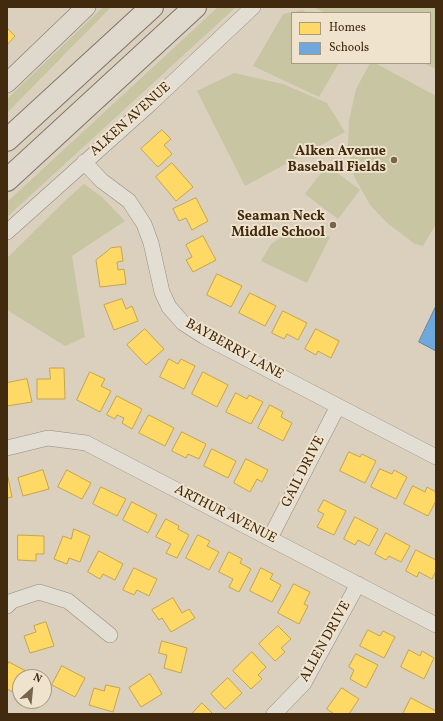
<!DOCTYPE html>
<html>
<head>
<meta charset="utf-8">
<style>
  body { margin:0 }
  #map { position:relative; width:443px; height:721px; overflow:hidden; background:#dbd0be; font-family:Vollkorn,serif }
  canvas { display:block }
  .frame { position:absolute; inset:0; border:8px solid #412a0e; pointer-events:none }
  .legend { position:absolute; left:291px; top:12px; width:140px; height:52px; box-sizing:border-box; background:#efe3cd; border:1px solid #a99981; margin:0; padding:5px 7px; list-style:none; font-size:12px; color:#412a0e }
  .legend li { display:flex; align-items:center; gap:8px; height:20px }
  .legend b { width:20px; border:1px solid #a99981 }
  .north { position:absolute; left:12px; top:669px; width:40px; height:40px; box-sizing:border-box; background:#efe3cd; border:1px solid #a99981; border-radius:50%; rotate:27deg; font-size:11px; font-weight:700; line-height:16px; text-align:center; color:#412a0e }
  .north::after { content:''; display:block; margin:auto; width:14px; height:18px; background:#77644c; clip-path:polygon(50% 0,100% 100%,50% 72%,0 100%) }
</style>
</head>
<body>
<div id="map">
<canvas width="443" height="721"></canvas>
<div class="frame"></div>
<ul class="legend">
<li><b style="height:11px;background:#ffd966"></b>Homes</li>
<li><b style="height:11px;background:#6fa8dc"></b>Schools</li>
</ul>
<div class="north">N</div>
</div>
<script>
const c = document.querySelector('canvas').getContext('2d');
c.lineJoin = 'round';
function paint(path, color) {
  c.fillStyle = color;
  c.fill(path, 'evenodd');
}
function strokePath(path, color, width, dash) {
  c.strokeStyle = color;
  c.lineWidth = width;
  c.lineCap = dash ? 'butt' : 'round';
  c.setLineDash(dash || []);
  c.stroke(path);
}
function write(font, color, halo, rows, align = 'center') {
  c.font = font + ' Vollkorn,serif';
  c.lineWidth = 4;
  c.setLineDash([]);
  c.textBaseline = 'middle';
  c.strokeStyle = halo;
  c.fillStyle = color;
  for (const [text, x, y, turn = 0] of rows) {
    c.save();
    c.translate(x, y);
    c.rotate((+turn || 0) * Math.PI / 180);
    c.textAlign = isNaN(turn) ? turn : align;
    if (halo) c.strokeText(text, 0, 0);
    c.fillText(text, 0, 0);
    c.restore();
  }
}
paint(new Path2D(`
  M103,7H111L7,113V99Z
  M218,7H236L7,217V202Z
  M313,7H436V69L423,63H430V13H325Z
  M302,10L308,13H292V63H339L319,97L253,66L283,14Z
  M370,63H375L436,96V224L423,246L415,244L387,223L370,205L354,176L348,145L349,121L356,89Z
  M234,73L283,84L327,103L345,132L245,186L197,91Z
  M327,165L360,190L338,219L305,194Z
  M84,184L102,197L125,221L72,256L85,337L65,346L7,310V258L66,200Z
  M309,230L330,237L307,283L261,261L271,244L288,233Z`), '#c7c5a2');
const homes = new Path2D(`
  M7,28L15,36L7,45Z
  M162,130L171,139L164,145L172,154L158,167L141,149Z
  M172,163L193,187L176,201L156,177Z
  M196,198L208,221L192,230L186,218L179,221L173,209Z
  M203,236L216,260L193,272L186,260L192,257L186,245Z
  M121,247L123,261L117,262L118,270L124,269L126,284L100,287L96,260L111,248Z
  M217,274L242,286L231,307L207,295Z
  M250,293L276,306L265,326L239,313Z
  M122,299L126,309L132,306L138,321L114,330L104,305Z
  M283,311L307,323L298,340L287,334L284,339L272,333Z
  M145,329L164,349L146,365L127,345Z
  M316,329L339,341L331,358L318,351L316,355L305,349Z
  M169,359L178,364L181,359L195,366L184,389L160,377Z
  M50,368H64L65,399H37V379H50Z
  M90,372L105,379L101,386L111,391L100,412L77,400Z
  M203,372L228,385L217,407L192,394Z
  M27,379L32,402L7,406V383Z
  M236,393L247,399L249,395L263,402L251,424L226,412Z
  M117,396L142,409L132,429L122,423L124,418L117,415L115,419L107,415Z
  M270,405L283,412L281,417L292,423L283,441L258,428Z
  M149,415L174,428L165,446L139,433Z
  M182,432L206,444L199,459L188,454L186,458L172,451Z
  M212,449L236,461L228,478L204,466Z
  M349,452L360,457L362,454L376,461L365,483L340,471Z
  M246,459L268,470L262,482L257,479L250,492L234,483Z
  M380,469L392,474L394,470L407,477L396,499L371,487Z
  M43,470L49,489L23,496L18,478Z
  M67,470L91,483L82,499L58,487Z
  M8,477L12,497L7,498V478Z
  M413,486L425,492L427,487L436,492V501L428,516L404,504Z
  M101,487L126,499L117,516L93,504Z
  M324,500L346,511L334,535L317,527L324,514L318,511Z
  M132,502L157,515L148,533L123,520Z
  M355,517L378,529L369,546L358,540L355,545L344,539Z
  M166,519L179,526L178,529L189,535L177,558L166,553L171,544L156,537Z
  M74,529L90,536L80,562L69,558L67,564L54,559L63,536L71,539Z
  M386,533L410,546L401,562L389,556L386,560L375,554Z
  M18,535L44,536V554H36V561L18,560Z
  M198,535L210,541L207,546L219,552L209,570L186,558Z
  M416,550L436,560V571L432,579L419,572L417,577L406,571Z
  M99,551L123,564L115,580L103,574L100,579L88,572Z
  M229,552L242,559L240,563L251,569L239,592L229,587L233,579L219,572Z
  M134,568L157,579L149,596L137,590L134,595L123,590Z
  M261,568L273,574L270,579L281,585L272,602L250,591Z
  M294,584L310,592L304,604L308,606L299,624L278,613Z
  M173,598L182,613L189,609L195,618L171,632L162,618L159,620L152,610Z
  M46,622L54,646L30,653L24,636L36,632L34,626Z
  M278,626L291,639L281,648L285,652L275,661L259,644Z
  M368,630L380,636L383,631L395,637L384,658L360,646Z
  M162,641L187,648L181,673L164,668L167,655L159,653Z
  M409,650L420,656L422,651L434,658L424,679L401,667Z
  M252,652L266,667L258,675L262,679L251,689L233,671Z
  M356,654L378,665L366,688L350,679L354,670L349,667Z
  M9,662L26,671L23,677H20V683L15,693L7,689V666Z
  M62,666L85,678L75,697L52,685Z
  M150,674L162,694L141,707L129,688Z
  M228,678L242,693L225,709L211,694Z
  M106,685L120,688L113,712L89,705L94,688L104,691Z
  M342,688L359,699L349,714H334L327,709Z
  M411,698L436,711V714H403Z
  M202,703L213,714H192Z`);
paint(homes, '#ffd966');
strokePath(homes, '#c6a44c', 1);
const schools = new Path2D(`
  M436,306V351L419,342Z`);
paint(schools, '#6fa8dc');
strokePath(schools, '#61829e', 1);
const minor = new Path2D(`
  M84,162L102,181L129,201L144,224L151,243L162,292L169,307L183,323L205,337L436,457
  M7,232L150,104L253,7
  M7,448L48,438L86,443L436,625
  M270,538L338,406
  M7,606L12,601L39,592L68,601L110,635
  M274,714L304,683L358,584`);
const major = new Path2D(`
  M7,83L86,7`);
const highway = new Path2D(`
  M7,140L152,7
  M7,180L195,7`);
strokePath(minor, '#948b7d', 16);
strokePath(major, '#7d7467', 20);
strokePath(highway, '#7d7467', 24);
strokePath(minor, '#e3ded4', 15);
strokePath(major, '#ded8cd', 19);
strokePath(highway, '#ded8cd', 22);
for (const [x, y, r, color] of [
  [394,160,4,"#77644c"],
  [333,225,4,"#77644c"]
]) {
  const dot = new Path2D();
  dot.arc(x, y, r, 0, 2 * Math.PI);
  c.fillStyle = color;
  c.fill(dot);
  strokePath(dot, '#efe3cd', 1.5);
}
write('14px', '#412a0e', '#efe3cd', [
  ["ALKEN AVENUE",131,120,-42],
  ["BAYBERRY LANE",234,350,29],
  ["GAIL DRIVE",304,472,-63],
  ["ARTHUR AVENUE",225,515,27],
  ["ALLEN DRIVE",326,642,-61]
]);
write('bold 14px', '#412a0e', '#efe3cd', [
  ["Alken Avenue",386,152],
  ["Baseball Fields",386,168],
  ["Seaman Neck",325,217],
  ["Middle School",325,233]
], 'right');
</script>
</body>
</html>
